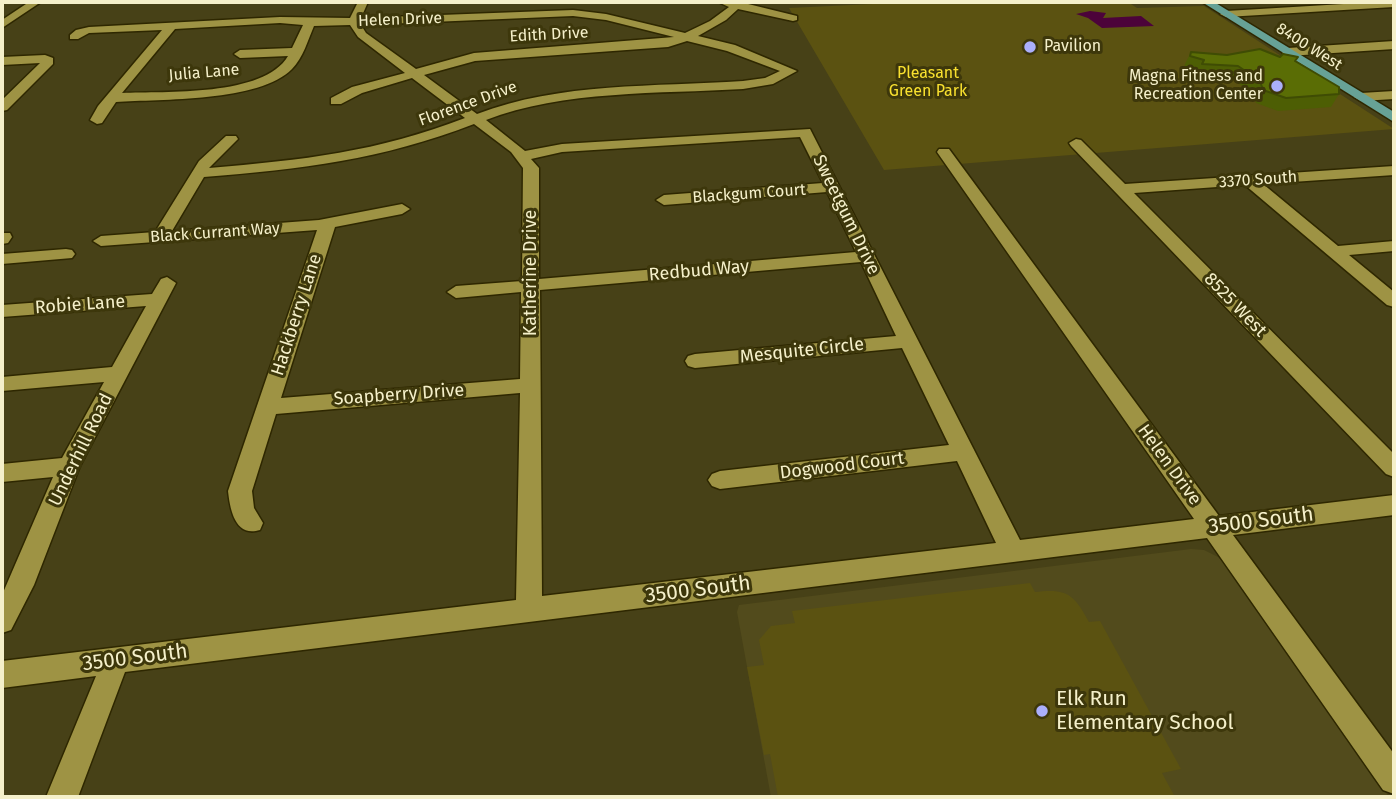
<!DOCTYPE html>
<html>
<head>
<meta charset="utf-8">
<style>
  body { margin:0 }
  #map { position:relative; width:1396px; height:799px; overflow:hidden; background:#474117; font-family:"Fira Sans",sans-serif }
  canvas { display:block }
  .frame { position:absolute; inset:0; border:4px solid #f5f0ca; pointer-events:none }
</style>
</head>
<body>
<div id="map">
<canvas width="1396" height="799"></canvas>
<div class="frame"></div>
</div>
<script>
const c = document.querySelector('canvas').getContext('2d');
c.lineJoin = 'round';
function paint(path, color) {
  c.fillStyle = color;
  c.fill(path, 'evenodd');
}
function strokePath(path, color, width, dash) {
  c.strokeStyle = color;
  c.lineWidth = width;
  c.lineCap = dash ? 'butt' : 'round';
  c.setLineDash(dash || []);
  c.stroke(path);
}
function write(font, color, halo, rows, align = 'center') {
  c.font = font + ' "Fira Sans",sans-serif';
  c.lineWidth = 6;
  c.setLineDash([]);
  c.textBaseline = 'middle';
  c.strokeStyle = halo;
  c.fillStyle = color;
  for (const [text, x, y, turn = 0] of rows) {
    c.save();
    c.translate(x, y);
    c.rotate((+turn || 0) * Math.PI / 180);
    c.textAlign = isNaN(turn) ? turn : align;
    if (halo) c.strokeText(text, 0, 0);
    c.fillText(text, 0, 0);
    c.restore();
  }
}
paint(new Path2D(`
  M1191,549L1204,550L1218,557L1229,568L1389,797H771L737,612L739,605Z`), '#524b1c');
paint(new Path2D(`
  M914,2H1128L1137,8L1204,6L1394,129L884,170L789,8Z
  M1030,583L1035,592C1067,588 1074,594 1089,622L1100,621L1181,769L1162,773L1175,797H778L770,754L764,755L747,667L764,665L759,640L771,626L795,623L792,611Z`), '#5b5211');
paint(new Path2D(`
  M1090,11L1106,13L1103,18L1141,16L1154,26L1102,28L1088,18L1076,14Z`), '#4c033a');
const minor = new Path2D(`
  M29,2H41L2,28V20Z
  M358,2H368L361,18L573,10L606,14L685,33L710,21L729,7L718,2H740L797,16V20L793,21L738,9L726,20L698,36L735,45L797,71L773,84L743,89C660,94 563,90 486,120L525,151L562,144L810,129L1020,540L1194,519L937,152L939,149H949L1219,516L1394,495V515L1233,535L1394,754V794L1383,790L1207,538L125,672L78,797H46L96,676L2,688V661L516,600L520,393L276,414L252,491L254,508L263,523L260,530C235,538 230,509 228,491L317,230L101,246L93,241L101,236L155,232L199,161L226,136H236L238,139L209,168C303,160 377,152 465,118L412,78L362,93L341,104H331V98L352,87L405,73L358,37L350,25L314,26C308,40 303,58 292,69C260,102 160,99 116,102L102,123L97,124L90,120L98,106L162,30L89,33L78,39H70V35L76,30L89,27L280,17L350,18ZM573,16L606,20L674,37L474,53L416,69L366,33L361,25ZM280,23L303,25L292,48L240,50L234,54L240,58L288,56C264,97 165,91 122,93L175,29ZM687,41L727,51L780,71L765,78L743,81C655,87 560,82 477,114L424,75L475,61L668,47ZM474,124L511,152L523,168L522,281L456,286L447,292L456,298L521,292L520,379L281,398L335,227L402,214L410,209L402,204L319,220L172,231L204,177C302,169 381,160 474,124ZM800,137L823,183L664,195L656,200L664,205L827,192L856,252L539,279V168L531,159L562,152ZM861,262L896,336L695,354L688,356L685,361L688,366L695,368L902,348L949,445L720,471L712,474L708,480L712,486L720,489L957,461L996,543L542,596L540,290Z
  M1377,2H1394V7L1226,17L1220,14L1226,11Z
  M1394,41V49L1288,56L1282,52L1288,48Z
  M45,55L53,58V64L7,110L2,111V100L40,63L2,65V57Z
  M1394,91V99L1361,101L1354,97L1361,93Z
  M1076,139L1081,140L1125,184L1394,166V175L1263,184L1338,246L1394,241V251L1349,255L1394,292V307L1387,305L1245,185L1134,193L1394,454V477L1386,474L1071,146L1069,143Z
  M2,233H10L12,237L8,243L2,244Z
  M66,249L72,250L75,254L72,258L2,264V254Z
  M167,277L176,283L80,466L34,585L11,630L2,633V595L53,477L2,482V464L62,458L104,382L2,391V377L112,367L146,306L2,317V305L152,294L161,279Z`);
const major = new Path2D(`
  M1202,2H1214L1394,112V122Z`);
strokePath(minor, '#2e2700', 3);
strokePath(major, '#2e2700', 3);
paint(minor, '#9e9344');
paint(major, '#67a296');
paint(new Path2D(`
  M1191,52L1227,55L1280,57L1296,61L1339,94L1331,107L1278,111L1256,103L1253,94L1231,78L1196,77L1198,73L1184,69L1185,64Z`), '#4d5e04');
const building = new Path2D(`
  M1260,49L1280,57L1283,54L1298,57L1295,61L1339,87V94L1286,98L1263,90L1260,81L1238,66L1202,64L1204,60L1190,56L1191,52L1227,55Z`);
paint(building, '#5a6d05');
strokePath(building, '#3f4c04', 2);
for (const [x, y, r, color] of [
  [1030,47,7,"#abaffb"],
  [1277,86,7,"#abaffb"],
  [1042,711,7,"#abaffb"]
]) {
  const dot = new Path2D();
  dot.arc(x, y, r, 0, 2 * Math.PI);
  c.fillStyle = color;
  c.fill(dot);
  strokePath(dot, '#3d370b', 2.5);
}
write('16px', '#f5f0ca', '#3d370b', [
  ["Helen Drive",400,20,-2],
  ["Edith Drive",549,35,-3],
  ["8400 West",1309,47,32],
  ["Julia Lane",204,73,-5],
  ["Florence Drive",468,104,-20],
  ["3370 South",1258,180,-4],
  ["Blackgum Court",749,194,-4],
  ["Black Currant Way",215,233,-4]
]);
write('16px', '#f5f0ca', '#3d370b', [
  ["Pavilion",1044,47],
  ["Magna Fitness and",1263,77,"right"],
  ["Recreation Center",1263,95,"right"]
], 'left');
write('16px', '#f8e02f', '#3d370b', [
  ["Pleasant",928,74],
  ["Green Park",928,92]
]);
write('18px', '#f5f0ca', '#3d370b', [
  ["Sweetgum Drive",846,215,64],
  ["Redbud Way",699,271,-5],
  ["Katherine Drive",531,273,-90],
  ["Robie Lane",80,305,-4],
  ["8525 West",1235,305,46],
  ["Hackberry Lane",297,315,-72],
  ["Mesquite Circle",802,351,-6],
  ["Soapberry Drive",399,395,-4],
  ["Underhill Road",81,450,-64],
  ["Helen Drive",1169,465,54],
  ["Dogwood Court",842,466,-7]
]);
write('21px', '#f5f0ca', '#3d370b', [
  ["3500 South",1261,521,-7],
  ["3500 South",698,590,-7],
  ["3500 South",135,658,-7]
]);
write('21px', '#f5f0ca', '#3d370b', [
  ["Elk Run",1056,699],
  ["Elementary School",1056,723]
], 'left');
</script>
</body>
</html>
